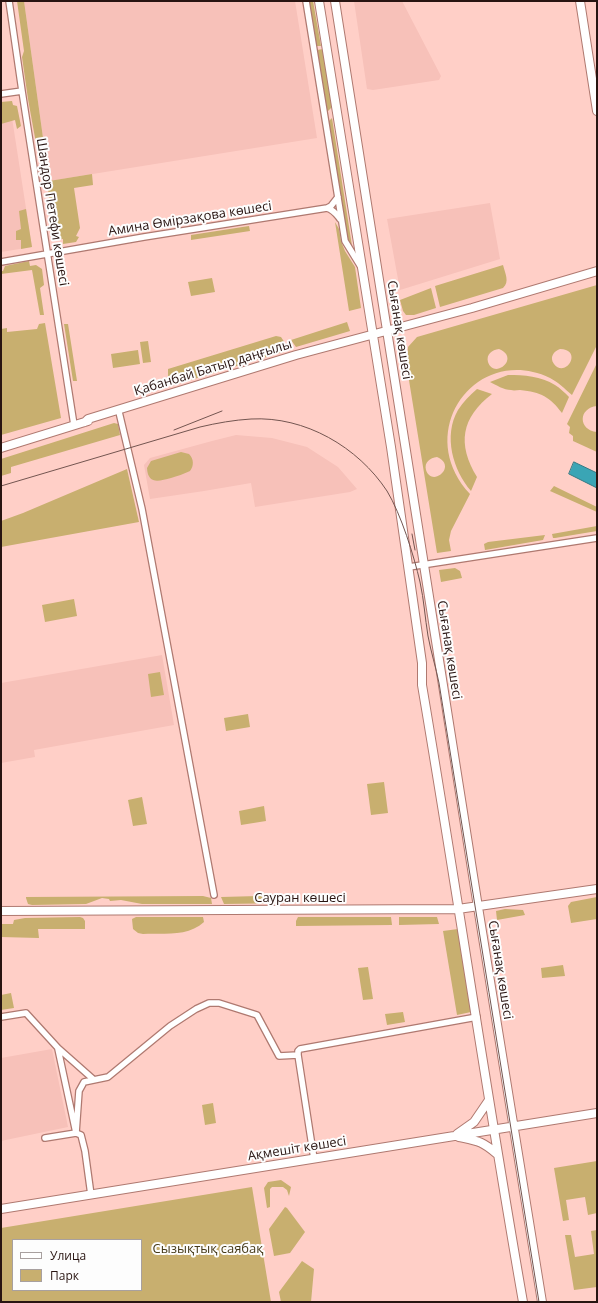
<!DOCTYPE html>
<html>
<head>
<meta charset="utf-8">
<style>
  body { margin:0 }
  #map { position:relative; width:598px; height:1303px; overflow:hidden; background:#ffcfc7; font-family:"Open Sans",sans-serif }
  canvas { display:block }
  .frame { position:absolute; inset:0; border:2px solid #281411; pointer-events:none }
  .legend { position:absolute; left:12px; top:1239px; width:130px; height:52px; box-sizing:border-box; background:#fdfdfd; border:1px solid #a8a09f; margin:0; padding:5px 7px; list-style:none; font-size:12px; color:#281411 }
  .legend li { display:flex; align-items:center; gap:8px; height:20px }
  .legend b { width:20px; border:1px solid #a8a09f }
</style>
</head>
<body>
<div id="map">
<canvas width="598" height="1303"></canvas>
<div class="frame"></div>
<ul class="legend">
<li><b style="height:5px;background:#fff"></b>Улица</li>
<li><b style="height:11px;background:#c8af6f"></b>Парк</li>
</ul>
</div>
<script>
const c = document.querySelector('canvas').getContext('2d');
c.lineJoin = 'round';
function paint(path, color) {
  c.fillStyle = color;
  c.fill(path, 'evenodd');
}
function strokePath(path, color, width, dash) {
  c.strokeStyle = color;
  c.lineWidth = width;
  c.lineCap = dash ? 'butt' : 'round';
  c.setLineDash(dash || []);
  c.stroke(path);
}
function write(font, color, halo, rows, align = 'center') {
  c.font = font + ' "Open Sans",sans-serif';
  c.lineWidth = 4;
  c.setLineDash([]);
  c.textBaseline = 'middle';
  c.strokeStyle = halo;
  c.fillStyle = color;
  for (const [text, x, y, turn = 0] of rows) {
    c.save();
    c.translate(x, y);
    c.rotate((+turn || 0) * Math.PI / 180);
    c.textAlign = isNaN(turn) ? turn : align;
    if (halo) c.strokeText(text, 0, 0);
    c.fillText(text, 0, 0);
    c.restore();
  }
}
paint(new Path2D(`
  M24,1H295L317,138L49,181Z
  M354,1H402L441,76L439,80L373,90L367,89Z
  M10,105L32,247L1,252V107Z
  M490,203L500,259L400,290L387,219Z
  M236,435L272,438L307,447L338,467L357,489L350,492L255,507L251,483L204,491L150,499L144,465L150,458L212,441Z
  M162,655L174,725L34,750L35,757L1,763V683Z
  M52,1049L68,1127L1,1141V1058Z`), '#f7c1b9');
paint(new Path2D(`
  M17,1H24L49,181L92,174L93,185L74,188L80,228L76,236L79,237L76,242L63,244V239L55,240L47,182L48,181L46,180L44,164L39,160L28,99L22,57L24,51Z
  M309,1H313L321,46H316Z
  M323,49L332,107L327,112L317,50Z
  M12,101L13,105L17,106L21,126L17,129L15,120L1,124V102Z
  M332,118L352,246L346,237L328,122Z
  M26,209L32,247L21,249V240H16V231L21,229L19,211Z
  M335,222L339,229L341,241L345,251L355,267L361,308L349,311Z
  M249,226L250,231L191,240V235Z
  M29,261L30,266L36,265L42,269L44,285L40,288L44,315H40L32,270L1,274V271H3L5,266Z
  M503,265C505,273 510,282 503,288L440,307L435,286Z
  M212,278L215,292L191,296L188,282Z
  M597,285V345L572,395C565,389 558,382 550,378C476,343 412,432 470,494L451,531L449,540L451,551L437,553L407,368L408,347L417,337ZM499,349C521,358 494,380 488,362C486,354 492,350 499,349ZM560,349C584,350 565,379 554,364C549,357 554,351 560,349ZM437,457C458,466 432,488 426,470C424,462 430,458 437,457Z
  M431,288L436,308L414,315H406L403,311L400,300Z
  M347,322L350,331L296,347L291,340Z
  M45,323L61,418L1,435V329L7,328V332L37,329L39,324Z
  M64,324H68L77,381H73Z
  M276,336L281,337L285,343L283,352L171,386L168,380V369Z
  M148,341L151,362L143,363L140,342Z
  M138,350L140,364L113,368L111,354Z
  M597,363V406C578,408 578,430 597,432V452L573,441V436L569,433L570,427L567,424Z
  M508,375C524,375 541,376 555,385C560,388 565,393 569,397L562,413C550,397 541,392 520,390C517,390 514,391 511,390C504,390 496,385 490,382Z
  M477,389L492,394C461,418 457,444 477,477L471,491C453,470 443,436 458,410C463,402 470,395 477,389Z
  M114,423L118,424L120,435L11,467V473L1,476V459Z
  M181,452L189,454C194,459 194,466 190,471C184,474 177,476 171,478C159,481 148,485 147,468L151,461Z
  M127,469L139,522L1,547V521L23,513Z
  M554,486L597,507V512L550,491Z
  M597,526V531L555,538H553L552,534Z
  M545,535L543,540L485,550L484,544L488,542Z
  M455,568L460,571L462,578L441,582L439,570Z
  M74,599L77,616L45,622L42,605Z
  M160,672L164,695L151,697L148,674Z
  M248,714L250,727L226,731L224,718Z
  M384,782L388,813L371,815L367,784Z
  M142,797L147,824L133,826L128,800Z
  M264,806L266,821L241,825L239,811Z
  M296,895L297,900L296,903H292L224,904L221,897Z
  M203,896L211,898L212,904H142L121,900L110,901L109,899L102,898L86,904L32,905L28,904L26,898V897Z
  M597,897V919L571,923L568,906L571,902Z
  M505,909L523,910L525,915L497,920L496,911Z
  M80,917L83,918L85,921V929H38L39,938L1,937V924H13L14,920L25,918Z
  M136,917H203L204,922C188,937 163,933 143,934L138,933L133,929L132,919Z
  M298,917H391L392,925L296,926V921Z
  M399,917H437L439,924L399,925Z
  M458,929L471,1012L457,1015L443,931Z
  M563,965L565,976L542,978L541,968Z
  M368,967L373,999L363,1000L358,968Z
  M11,993L14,1008L1,1010V995Z
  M403,1012L405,1022L387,1025L385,1014Z
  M213,1103L216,1123L205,1125L202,1105Z
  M597,1161V1213L588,1215L585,1197L566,1200L569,1220L563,1221L554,1168Z
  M281,1180L291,1187L289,1196L287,1190L283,1187H272L270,1189V1207L267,1208L264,1188L268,1182Z
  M252,1187L271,1302H1V1228ZM13,1240H141V1290H13Z
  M285,1207L287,1208L305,1232L290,1253L274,1256L269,1229Z
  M597,1230V1287L574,1290L565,1235H571L575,1257L594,1254L591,1231Z
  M302,1261L314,1269L311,1302H281L279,1292Z`), '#c8af6f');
const water = new Path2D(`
  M574,462L597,473V488L569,474Z`);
paint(water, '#3aa5b5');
strokePath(water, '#357a84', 1);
const street = new Path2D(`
  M9,1L22,91L74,425
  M306,1L345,241L361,267
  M1,94L22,91
  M327,208C334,210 336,214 340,219
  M1,262L144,237L327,208L331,206L338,197
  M119,412L142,509L214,895
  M409,567L597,538
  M1,1017L26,1013L58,1048L93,1079
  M45,1138L76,1133L58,1049
  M314,1159L298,1055V1051L300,1049L477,1017
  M91,1195L85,1151L81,1135L76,1133L79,1091L84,1082L108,1077L170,1026L196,1009L209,1003H219L257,1015L279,1056L298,1055`);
const secondary = new Path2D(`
  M319,1L391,447L422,663V685C457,891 487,1097 523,1302
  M335,1L478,907L542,1302
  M580,1L597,111
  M85,422L88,419L296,355L472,308L597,271
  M1,448L88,421
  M1,911L458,909L597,889
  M457,1134L474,1122L489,1100
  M459,1137C478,1141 482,1141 497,1154
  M1,1209L597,1113`);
strokePath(street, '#af7970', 8);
strokePath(secondary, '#af7970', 10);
strokePath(street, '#fff', 5.5);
strokePath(secondary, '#fff', 8);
strokePath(new Path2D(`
  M174,430L222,411
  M1,486L200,427C217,423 234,420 251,419C305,416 358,447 387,491C401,514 414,556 420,582C424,600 425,618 428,636C431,652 436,668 439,683L539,1302
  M412,534L415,550`), '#735550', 1);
write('13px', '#281411', '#fdfdfd', [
  ["Шандор Петефи көшесі",52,212,81],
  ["Амина Өмірзақова көшесі",190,219,-9],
  ["Сығанақ көшесі",399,330,81],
  ["Қабанбай Батыр даңғылы",213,368,-17],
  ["Сығанақ көшесі",449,650,81],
  ["Сауран көшесі",300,898],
  ["Сығанақ көшесі",500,970,81],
  ["Ақмешіт көшесі",297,1149,-9]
]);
write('13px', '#453918', '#fdfdfd', [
  ["Сызықтық саябақ",208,1249]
]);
</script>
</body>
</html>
